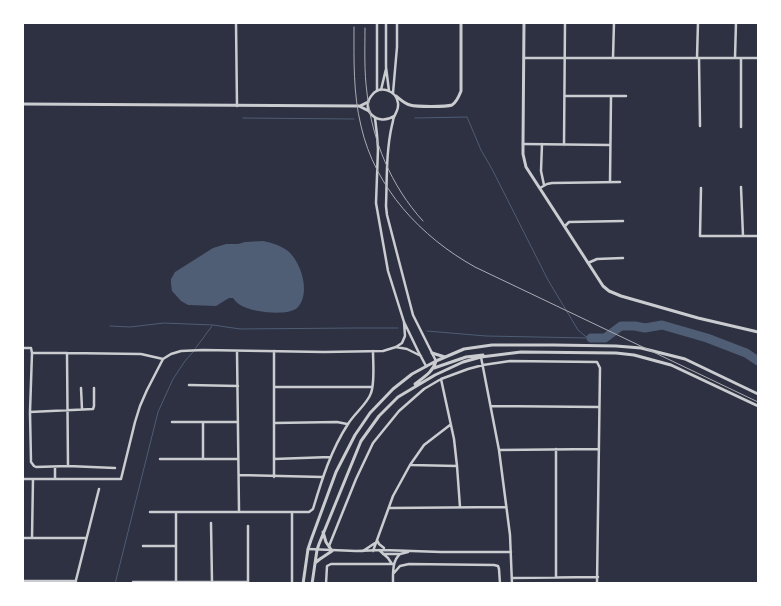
<!DOCTYPE html>
<html>
<head>
<meta charset="utf-8">
<style>
  body { margin:0 }
  #map { position:relative; width:781px; height:606px; overflow:hidden; background:#2d3142; font-family:"IBM Plex Serif",serif }
  canvas { display:block }
  .frame { position:absolute; inset:0; border:24px solid #fff; pointer-events:none }
</style>
</head>
<body>
<div id="map">
<canvas width="781" height="606"></canvas>
<div class="frame"></div>
</div>
<script>
const c = document.querySelector('canvas').getContext('2d');
c.lineJoin = 'round';
function paint(path, color) {
  c.fillStyle = color;
  c.fill(path, 'evenodd');
}
function strokePath(path, color, width, dash) {
  c.strokeStyle = color;
  c.lineWidth = width;
  c.lineCap = dash ? 'butt' : 'round';
  c.setLineDash(dash || []);
  c.stroke(path);
}
paint(new Path2D(`
  M263,241C272,243 280,245 288,251C301,262 311,293 298,307C289,317 253,312 242,306C238,304 236,302 233,298H229L216,306L188,305L181,301L172,291L171,284V279L175,272L213,248L226,244H238L245,242Z`), '#4f5d75');
strokePath(new Path2D(`
  M243,118L354,119
  M415,118L467,117L481,150L492,169L548,280L578,330L585,336L591,338
  M110,326L130,327L164,323L213,325L240,329L353,328H398
  M427,331L486,336L588,338
  M195,349L212,326
  M115,584L158,412L173,379L185,361L193,352`), '#4f5d75', 1);
strokePath(new Path2D(`
  M591,338H605L621,326H635L645,328L662,325L707,338L746,353L758,361`), '#4f5d75', 9);
strokePath(new Path2D(`
  M236,22L237,106
  M377,22V91
  M386,22V67L389,91
  M524,58H758
  M613,58L614,22
  M697,58L698,22
  M699,58L700,126
  M735,58L736,22
  M381,90L386,69
  M393,93L397,47V22
  M565,96H626
  M394,116C378,127 359,110 372,95C380,85 396,90 398,103C399,109 396,112 394,117C393,119 393,122 392,125C386,151 387,179 386,206L387,215L413,315L436,361
  M375,118L377,135L378,149L376,203L388,271L404,322L418,351L426,366
  M741,127V58
  M523,144L610,145
  M542,144L541,171L544,185
  M564,145L565,22
  M610,182L611,96
  M741,187L743,236
  M540,188L547,184L552,183L620,182
  M701,188L700,236H758
  M565,226L569,222L623,221
  M588,263L597,259L623,258
  M396,347L407,349L421,356
  M22,348H31L32,353L30,412L31,462L34,466L36,467L68,466L115,468
  M237,351L239,511
  M274,351V477
  M33,353H67L141,354L163,359
  M67,353L68,466
  M481,357L499,450L510,535L512,584
  M441,379L454,439L457,466L460,507
  M189,385L238,386
  M274,387H372
  M81,388L82,409
  M491,406L599,407
  M30,412L93,409L94,406V388
  M172,422H238
  M203,422V458
  M274,423L337,422L347,424
  M499,450L599,449
  M160,459H238
  M274,459L330,457
  M411,465L457,466
  M55,467V479
  M239,475L322,477
  M22,479H121L135,422L140,406L147,390L163,359L171,354L181,351L203,350L324,352L383,351L396,347L402,343L405,336L404,322
  M390,508L506,507
  M150,512H309L313,509C322,479 331,450 348,424C354,414 368,403 371,393C375,382 373,363 373,351
  M292,513V584
  M211,523L212,582
  M248,526V582
  M22,538H86
  M32,538L33,479
  M377,540L379,544L384,548
  M143,546H175
  M329,546L356,479L373,443L399,411L424,389L441,379L468,369L483,365L510,361L597,362L600,368L597,584
  M308,549L356,551L383,550L441,552H511
  M379,550L388,558L392,564
  M363,551L375,543
  M373,551L393,496L410,465L424,445L450,425
  M383,554H400L408,552
  M393,574L400,566L409,564L494,565L498,566L499,569L500,584
  M556,577V449
  M512,578L598,577
  M22,581H76
  M133,582H248
  M176,583V512
  M75,584L99,489
  M326,584L327,566L331,564H392
  M393,584C393,573 392,561 400,554`), '#caccd0', 2.5);
strokePath(new Path2D(`
  M524,22L523,144V154L526,167L603,286L609,291L621,296L698,318L758,332
  M396,96C401,100 405,104 410,105C417,107 446,107 452,105C457,102 459,96 461,91V22
  M22,104L359,106L369,111
  M360,106L368,102
  M432,353L445,357
  M434,368L466,357L483,355
  M415,384C424,377 433,372 436,361
  M398,397L435,375L463,362L481,357L521,352L616,353L634,355L671,365L758,406
  M315,563L320,559L332,551L326,542L323,532
  M303,584L308,549L311,540L336,472L355,435L370,413L393,389L412,374L436,361L464,349L492,345H554L616,346L641,348L685,359L758,394
  M312,584L317,550L319,544L361,441L379,416L398,397`), '#caccd0', 3);
strokePath(new Path2D(`
  M354,27C354,60 353,93 361,126C375,188 421,237 475,267L758,402
  M365,28C365,49 364,71 367,93C372,140 391,186 423,221`), '#abadb3', 1);
</script>
</body>
</html>
